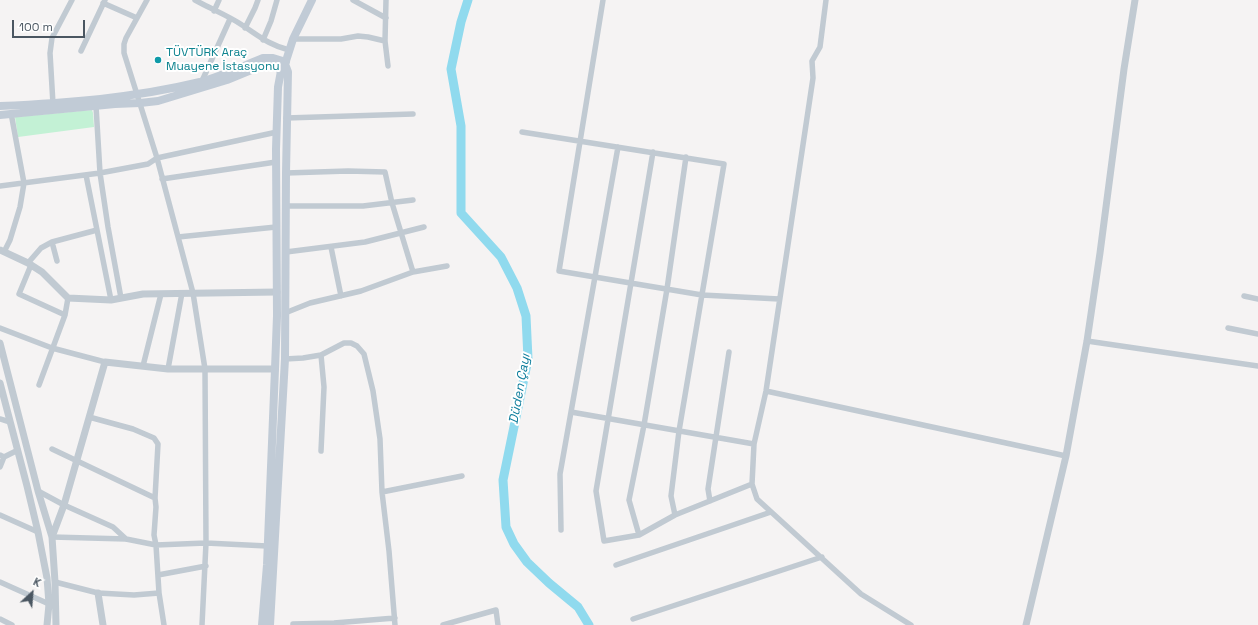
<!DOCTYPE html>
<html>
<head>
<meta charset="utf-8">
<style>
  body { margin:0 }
  #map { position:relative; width:1258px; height:625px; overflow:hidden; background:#f5f3f3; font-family:"Space Grotesk",sans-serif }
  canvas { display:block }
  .north { position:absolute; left:12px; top:573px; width:40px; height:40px; -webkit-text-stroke:3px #fff; paint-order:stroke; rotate:26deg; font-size:11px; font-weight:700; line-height:16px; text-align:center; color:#4a5661 }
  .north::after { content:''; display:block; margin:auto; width:14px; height:18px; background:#4a5661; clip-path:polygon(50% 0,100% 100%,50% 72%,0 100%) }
  .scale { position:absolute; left:12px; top:20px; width:73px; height:18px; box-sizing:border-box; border:2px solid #4a5661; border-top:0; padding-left:5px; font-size:12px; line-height:14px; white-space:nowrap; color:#4a5661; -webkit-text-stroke:3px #fff; paint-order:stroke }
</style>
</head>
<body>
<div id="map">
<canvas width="1258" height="625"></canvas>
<div class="north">K</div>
<div class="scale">100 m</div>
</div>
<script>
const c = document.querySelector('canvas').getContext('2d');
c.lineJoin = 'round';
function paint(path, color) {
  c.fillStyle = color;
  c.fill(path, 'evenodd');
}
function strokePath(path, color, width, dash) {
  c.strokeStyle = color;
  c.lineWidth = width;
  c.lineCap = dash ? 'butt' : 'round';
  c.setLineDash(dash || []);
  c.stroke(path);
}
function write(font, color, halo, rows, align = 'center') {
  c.font = font + ' "Space Grotesk",sans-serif';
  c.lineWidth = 4;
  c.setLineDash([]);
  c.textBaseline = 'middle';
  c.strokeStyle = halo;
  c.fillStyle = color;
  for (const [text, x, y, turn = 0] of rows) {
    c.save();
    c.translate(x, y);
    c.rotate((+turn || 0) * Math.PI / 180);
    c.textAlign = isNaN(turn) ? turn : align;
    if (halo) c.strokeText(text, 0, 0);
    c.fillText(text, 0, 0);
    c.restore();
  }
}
paint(new Path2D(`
  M92,110L93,113L94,127L18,137L15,117Z`), '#c3f1d5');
strokePath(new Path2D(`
  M468,0L461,22L451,69L461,126V213L501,257L517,288L526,316L528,359L503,480L506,527L514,544L527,562L549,583L578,607L589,625`), '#90daee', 9);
strokePath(new Path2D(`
  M147,0L126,38L124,44V53L157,158L193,293L205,369L206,543L202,625
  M195,0C209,8 229,16 242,25C259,36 269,45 289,50
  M353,0L386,18
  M386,0L385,41L388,66
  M603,0L559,271L702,295L779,299
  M826,0L820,47L812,61L813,78L766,391L754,444L752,484L757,499L861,594L911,625
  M103,3L137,18
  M214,11L219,0
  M245,28L255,8L258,0
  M293,39H341L358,36L368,37L385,41
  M263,40L271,21L277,0
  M81,51L105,0
  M202,81L230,19
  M53,104L50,53L52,38L72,0
  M96,106L100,173L108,227L121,298
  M286,118L413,114
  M522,132L724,164L679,431L671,496L675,515
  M653,152L596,491L604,541L639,535L675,515L752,484
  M286,173L348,171L385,172L392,203L413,272
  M86,175L111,300
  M162,179L276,162
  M0,186L100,173L148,164L157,158L277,132
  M286,206H363L413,200
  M178,237L276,227
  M52,242L57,261
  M331,247L341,296
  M4,252L10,240L20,207L24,183L11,113
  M286,252L365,242L424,227
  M28,263L41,248L52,242L97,230
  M31,265L19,294L65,315
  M1244,296L1258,299
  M285,313L310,303L361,291L413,272L447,266
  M0,328L52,348L105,362
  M1228,328L1258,334
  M1087,341L1258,366
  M285,359L303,358L321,355L344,343H351L357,346L364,354L373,391L380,439L382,492L389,551L395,625
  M143,366L161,294
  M168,369L182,293
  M39,385L65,315L68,298
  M766,391L1066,456
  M571,412L754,444
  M89,417L133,429L154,438L158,444L155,498L156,507L154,535L156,545L159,593L164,625
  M0,419L10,422
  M52,449L155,498
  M321,451L324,387L321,355
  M0,455L4,457L18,450
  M0,467L4,457
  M38,491L64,505L113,527L126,539
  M382,492L462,476
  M710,501L708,489L729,352
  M0,515L38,532
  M561,530L560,474L618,147
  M639,535L629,500L644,425L667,289L686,157
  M52,537L126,539L156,545L206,543L267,546
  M616,565L771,512
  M158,575L206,566
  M0,582L49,604
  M55,582L98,593L134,595L159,593
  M0,619L12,625
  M633,619L822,557
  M293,625V624L334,623L395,618
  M443,625L496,610L498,625`), '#c1cad2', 5.5);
strokePath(new Path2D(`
  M0,250L28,263L42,272L68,298L111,300L143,294L277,292
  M0,343L38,491L52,537L55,582L56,625
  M0,383L27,486L38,532L47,578L49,604L47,625
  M52,537L64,505L105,362L168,369H275
  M98,593L103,625
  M1026,625L1066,456L1087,341L1100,253L1124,69L1135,0`), '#c1cad2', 7);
strokePath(new Path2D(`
  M0,106C67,103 134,98 200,82C222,76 243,66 263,58H273L286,62
  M0,115L115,104L140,103L158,101L227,80L261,66L273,64L281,71
  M262,625L267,565L275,369L277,316L276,149L278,87L281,71L285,64L293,39L312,0
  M270,625L285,359L286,173L288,72L285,64`), '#c1cbd6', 8);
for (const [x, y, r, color] of [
  [158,60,4,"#0f9aa8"]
]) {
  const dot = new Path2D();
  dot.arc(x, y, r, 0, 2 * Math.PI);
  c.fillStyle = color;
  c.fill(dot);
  strokePath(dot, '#fff', 1.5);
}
write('12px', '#0d838f', '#fff', [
  ["TÜVTÜRK Araç",166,53],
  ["Muayene İstasyonu",166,67]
], 'left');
write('italic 13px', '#0c7c9b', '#fff', [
  ["Düden Çayı",520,389,-80]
]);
</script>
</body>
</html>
